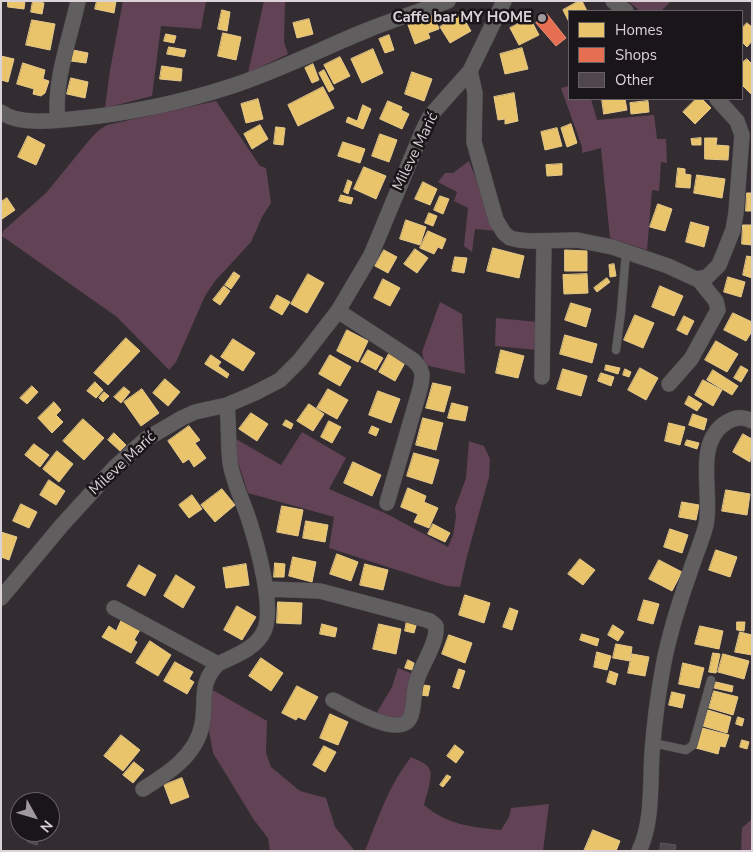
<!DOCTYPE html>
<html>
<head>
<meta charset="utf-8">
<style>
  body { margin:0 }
  #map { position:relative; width:753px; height:852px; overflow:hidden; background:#332d31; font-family:"Nunito Sans",sans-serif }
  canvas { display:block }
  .frame { position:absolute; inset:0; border:2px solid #dbd3d7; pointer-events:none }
  .legend { position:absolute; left:568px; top:10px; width:175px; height:90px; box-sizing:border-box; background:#1a1518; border:1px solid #676164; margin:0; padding:6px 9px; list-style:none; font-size:15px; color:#dbd3d7 }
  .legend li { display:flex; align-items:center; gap:10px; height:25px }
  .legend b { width:25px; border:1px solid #676164 }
  .north { position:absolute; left:10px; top:792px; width:50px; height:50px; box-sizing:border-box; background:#1a1518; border:1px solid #676164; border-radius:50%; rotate:129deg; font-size:14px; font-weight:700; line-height:20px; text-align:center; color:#dbd3d7 }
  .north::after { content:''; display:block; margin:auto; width:18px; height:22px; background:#a0999d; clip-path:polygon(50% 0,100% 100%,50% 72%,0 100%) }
</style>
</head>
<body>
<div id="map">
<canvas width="753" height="852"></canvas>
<div class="frame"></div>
<ul class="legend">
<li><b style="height:14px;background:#e9c46a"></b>Homes</li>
<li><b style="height:14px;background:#e76f51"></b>Shops</li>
<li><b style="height:14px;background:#50474d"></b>Other</li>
</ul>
<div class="north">N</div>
</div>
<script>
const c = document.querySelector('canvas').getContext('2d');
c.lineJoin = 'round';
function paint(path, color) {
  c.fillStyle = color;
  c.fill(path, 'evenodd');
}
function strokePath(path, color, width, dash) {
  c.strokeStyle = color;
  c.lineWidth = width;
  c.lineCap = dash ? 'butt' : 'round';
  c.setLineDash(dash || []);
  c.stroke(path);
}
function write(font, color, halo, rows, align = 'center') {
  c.font = font + ' "Nunito Sans",sans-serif';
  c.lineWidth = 5;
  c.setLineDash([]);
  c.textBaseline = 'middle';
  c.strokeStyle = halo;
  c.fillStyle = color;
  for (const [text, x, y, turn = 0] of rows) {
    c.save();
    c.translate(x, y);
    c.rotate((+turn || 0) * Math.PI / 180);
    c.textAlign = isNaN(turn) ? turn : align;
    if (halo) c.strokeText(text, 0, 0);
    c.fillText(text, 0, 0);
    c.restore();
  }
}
paint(new Path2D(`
  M123,1H206L201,29L161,26L152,96L105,108L110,70Z
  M264,1H285L284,42L288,54L248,73Z
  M628,1H671L661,11H640Z
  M569,86V99H591L597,120L654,115L657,139H666L667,163L661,162L659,191L652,190L647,250L610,238L601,148L582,153V147L561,88Z
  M216,101L260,166L266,168L271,203L262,217L251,242L215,281L205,296L176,362L169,370L117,317L2,236L3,231L46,193L91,138L99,130L107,125Z
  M469,161L497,231L475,229L472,252L464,246L468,208L454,201L457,192L438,182L445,173H453Z
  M440,302L462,314L465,374L425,365L422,352Z
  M496,318L538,322L537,350L495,346Z
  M302,432L346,458L329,489L387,514L448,547L453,535L456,517L455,508L466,478L469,441L484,446L490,459L489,477L467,556L460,587L447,586L329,548L334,517L248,493L237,459L236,439L281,465Z
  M398,668L413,674L405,714L396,719L376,714L392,687Z
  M211,689L267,721L266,753L271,767L300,791L326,798L335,827L355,851H270L268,838L254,820L213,753L209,731Z
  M411,757C417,760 426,763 429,768C434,775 426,797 424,805C448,825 471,827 501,830L509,817L511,808L549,804L543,851H365C378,818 389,785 411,757Z
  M752,819V851H741L742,828Z`), '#624356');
const homes = new Path2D(`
  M8,1H25L24,9L8,7Z
  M33,1L44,3L42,14L31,12Z
  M97,1H116L114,13L95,9Z
  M579,1H582L587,11H569V22L563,10Z
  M222,10L230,12L227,31L218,29Z
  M461,14L471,31L450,43L440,27Z
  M434,15L439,29L428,33L430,38L415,44L408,25Z
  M530,18L539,35L519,45L510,28Z
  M309,19L313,34L297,38L293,23Z
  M32,20L55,24L50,50L26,45Z
  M747,23L752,27V41L747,47L742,42V28Z
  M223,33L241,37L236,60L218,56Z
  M166,34L176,36L174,43L164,41Z
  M389,35L394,50L385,53L379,39Z
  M169,47L186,50L184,57L167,54Z
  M522,48L528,69L505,74L500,54Z
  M373,49L383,73L362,83L351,59Z
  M73,50L88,53L86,63L71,61Z
  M1,56L14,59L8,82L1,80Z
  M340,57L350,76L334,84L324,65Z
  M747,59L752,64V95L742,85V63Z
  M23,63L45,70L43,79L49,81L45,93L41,96L33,94L34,89L17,84Z
  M313,64L319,80L312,83L305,68Z
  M162,66L182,69L181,81L160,79Z
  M324,70L334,89L329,92L319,73Z
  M412,72L432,79L424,101L405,94Z
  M71,78L88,82L85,98L67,94Z
  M323,87L334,108L298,126L288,105Z
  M514,93L518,121L505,124V119L498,120L494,97Z
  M258,99L263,119L246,123L241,104Z
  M602,99H625L627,110L604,114Z
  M696,99H702L711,108L695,124L683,112Z
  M388,101L402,107L401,110L409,114L402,129L380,119Z
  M648,101L649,112L631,114L630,103Z
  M363,105L371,109L363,129L346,122L348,117L357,121Z
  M571,124L577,143L567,147L561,128Z
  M260,125L268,139L252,149L244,134Z
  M276,127L285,128L283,145L274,144Z
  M557,128L562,146L545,150L541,132Z
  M380,134L397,140L389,162L372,156Z
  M28,136L45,145L36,165L18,157Z
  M701,138V145H692L691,139Z
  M705,138H717L716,145L729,146L728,160L705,159Z
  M343,142L365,149L360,163L338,156Z
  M562,164V175L547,176L546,165Z
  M364,167L386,176L376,199L354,189Z
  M678,168L685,169V174L691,175L690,188L676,187Z
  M697,175L725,179L722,198L694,193Z
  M348,180L352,182L348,194L344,192Z
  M423,182L437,189L430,205L415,199Z
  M747,193H752V211H746Z
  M341,195L353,198L351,204L339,201Z
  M440,196L449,199L443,214L434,210Z
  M7,198L15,210L2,219L1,202Z
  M658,204L672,209L665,231L650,227Z
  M429,213L437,216L433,226L425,223Z
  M406,220L426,227L420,245L400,239Z
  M691,222L709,227L704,247L686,242Z
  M743,225H752V245L742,244Z
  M428,231L446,239L442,249L438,247L434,254L420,248Z
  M493,248L524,256L519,278L487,271Z
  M415,249L428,258L417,273L404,264Z
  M384,250L397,257L388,273L375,266Z
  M565,250L587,251V271H565Z
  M747,256L752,257V278L743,275Z
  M455,257L467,258L464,273L452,271Z
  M614,264L616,276L610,277L609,265Z
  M234,272L240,276L231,289L225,285Z
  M308,274L324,283L307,313L291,304Z
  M587,274L588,293L564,294L563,275Z
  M728,277L745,282L741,297L724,292Z
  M607,278L610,282L597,292L594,288Z
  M383,279L400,288L390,306L374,298Z
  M224,286L230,291L220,305L213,300Z
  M660,286L683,296L674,316L652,307Z
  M277,295L290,302L282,315L270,308Z
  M571,303L591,309L586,327L565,320Z
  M733,313L752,322V331L746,341L724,330Z
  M635,315L654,323L643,348L624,340Z
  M684,316L694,321L687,335L677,330Z
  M347,330L368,341L358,362L337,351Z
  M565,335L597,344L592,363L560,354Z
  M126,338L140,351L108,385L94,373Z
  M233,339L255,353L243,371L221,357Z
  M716,341L738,354L727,372L705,360Z
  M368,350L383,358L376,370L361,362Z
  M501,350L524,356L518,378L496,373Z
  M390,352L406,361L395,381L379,372Z
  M211,355L221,362L218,366L229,374L227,378L205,364Z
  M330,355L351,367L340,386L319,374Z
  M606,365L620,368L618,374L605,370Z
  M741,366L748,370L741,382L734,378Z
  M640,368L658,378L646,400L628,390Z
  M563,369L587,376L581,396L557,389Z
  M625,369L631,372L629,377L623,375Z
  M713,370L738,386L732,395L707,380Z
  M601,373L614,377L611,386L598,381Z
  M165,379L180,392L168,406L153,393Z
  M703,380L722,390L713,406L695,395Z
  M95,382L103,390L96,398L87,391Z
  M433,383L451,387L444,412L426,408Z
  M32,386L38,392L27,404L20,398Z
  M124,387L130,392L121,403L114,397Z
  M142,389L159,413L141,426L124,402Z
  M328,389L348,400L337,419L317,408Z
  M378,391L400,399L391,423L369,415Z
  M104,392L109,396L103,402L99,398Z
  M689,396L702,404L697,411L685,404Z
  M54,402L61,410L56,415L63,422L52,433L38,418Z
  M452,403L468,407L465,421L448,418Z
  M309,404L324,414L313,431L297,421Z
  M251,413L268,424L257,441L239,429Z
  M693,414L707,419L704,430L689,425Z
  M423,418L443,423L436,450L416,445Z
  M83,419L104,438L84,460L63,441Z
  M286,420L293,424L291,429L283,425Z
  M329,421L341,427L332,443L321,437Z
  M669,423L685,427L680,445L665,441Z
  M189,426L200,440L195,443L206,458L194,467L189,459L183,463L168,441Z
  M372,426L379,429L376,436L369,433Z
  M114,433L126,445L120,451L108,440Z
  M743,434L752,439L750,462L733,452Z
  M687,440L699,443L697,449L685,445Z
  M34,444L49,455L40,467L25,455Z
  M57,451L73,464L59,482L43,469Z
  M414,453L439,460L432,484L407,476Z
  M353,462L381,475L372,496L344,483Z
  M49,480L65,491L56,505L40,495Z
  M408,488L426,496L424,502L438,508L429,528L414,522L418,514L401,507Z
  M222,489L235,505L215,522L201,505Z
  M726,490L750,494L747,515L722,511Z
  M192,495L202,509L189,518L179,505Z
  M682,502L699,505L696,520L679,517Z
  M21,504L37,512L29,528L13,521Z
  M282,506L303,510L298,536L277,532Z
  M306,521L328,525L325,542L303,538Z
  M433,524L450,533L445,542L428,534Z
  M670,529L688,535L682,553L664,547Z
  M1,532L17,537L9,560L1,557Z
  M716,550L737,557L730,577L709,570Z
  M337,554L358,562L351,581L330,574Z
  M293,557L316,562L312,582L289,576Z
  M580,559L595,570L583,585L568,574Z
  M659,560L682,572L672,591L649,579Z
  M275,563L285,564L284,577H274Z
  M246,564L249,585L226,588L223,568Z
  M365,564L388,570L383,590L360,585Z
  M139,565L156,575L145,596L127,586Z
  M176,575L195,587L183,608L164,596Z
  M465,595L490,603L484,623L459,615Z
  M644,600L659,604L653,624L638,620Z
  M278,602L302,603L301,624L277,623Z
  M237,606L256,617L242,640L224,630Z
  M510,608L518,611L512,630L503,627Z
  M122,619L140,630L134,640L137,642L131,653L102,637L109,626L116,631Z
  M407,620L417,622L414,633L405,631Z
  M737,622H745L744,631L737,630Z
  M322,624L337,628L335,637L320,634Z
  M379,624L401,629L396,654L373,649Z
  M613,625L624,632L618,641L608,635Z
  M700,626L723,631L719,649L695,644Z
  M740,632L752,635V655L735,652Z
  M582,634L599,639L597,646L580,640Z
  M449,635L472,643L465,663L442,654Z
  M150,641L171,655L158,676L136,663Z
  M616,644L632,647L630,661L613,658Z
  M597,652L611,656L607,670L594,667Z
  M713,653L720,654L716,673L709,672Z
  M632,654L649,657L645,676L628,673Z
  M723,654L749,661L744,679L718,672Z
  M261,658L283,673L271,691L249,676Z
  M408,660L414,663L412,670L405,668Z
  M175,662L193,672L189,679L194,682L187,694L164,681Z
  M683,663L704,668L699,688L679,684Z
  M459,669L465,671L459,689L453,687Z
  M610,671L618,674L615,685L607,682Z
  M716,682L733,686L732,692L714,688Z
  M423,685L430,686L428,696L421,695Z
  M297,686L318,697L305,720L298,717L296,720L282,713Z
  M714,691L738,697L733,715L709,708Z
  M672,692L685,695L682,708L669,705Z
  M708,710L731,717L727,733L703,726Z
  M330,714L348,722L338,745L320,738Z
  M738,717L744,719L742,726L736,724Z
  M702,728L729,735L725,747L720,746L718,754L696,748Z
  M121,735L140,750L123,771L104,756Z
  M742,740L749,742L747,749L740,747Z
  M455,745L464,752L456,763L447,756Z
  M324,746L336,752L325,772L313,765Z
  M134,762L144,770L133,783L123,775Z
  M447,775L451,777L443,787L440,785Z
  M182,778L189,797L171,804L164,785Z
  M593,830L620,841L616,851H584Z`);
paint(homes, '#e9c46a');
strokePath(homes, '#e5c88b', 1);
const shops = new Path2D(`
  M547,14L566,38L556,46L536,23Z`);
paint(shops, '#e76f51');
strokePath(shops, '#e38d79', 1);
const building = new Path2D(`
  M31,832H41L37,845L28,842Z
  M661,843L676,845L675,851H660Z`);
paint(building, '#50474d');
strokePath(building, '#5c565a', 1);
const service = new Path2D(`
  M616,350L621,312L626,252
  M653,743L686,750L693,745L711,680`);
const minor = new Path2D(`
  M613,1L626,11
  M470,71L475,93L474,142L496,220L504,233L510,238L519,240L530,241L577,240L612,247L668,266L696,279L707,277L719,265L733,230L736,213L742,135L737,121L717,99
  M1,112C18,125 52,121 72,119C126,114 180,103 232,86C278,71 321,49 365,31C392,20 420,11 448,1
  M58,120C53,82 70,39 78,1
  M338,311L413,360C424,370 423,375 420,389L387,503
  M542,377L544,241
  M669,384L691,359L718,310L716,301L698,279
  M266,589L320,591L399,612L430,621L436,626C438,642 422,664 417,680C413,690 415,708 410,718C399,739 348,707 333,700
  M1,598L62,525L115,467L146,439L182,418L195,412L227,405L255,393L280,380L300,360L338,311L371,255L423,130L430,116L470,71L504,1
  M114,608L218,664C234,656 256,649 264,631C275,608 257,545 249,520C243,501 233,482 230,462C228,445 229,424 227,405
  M143,789C167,774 196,756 202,725C207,700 198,684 218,664
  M639,851C653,822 650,785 652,753C654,725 658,695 663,667C669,634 679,603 690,572C695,556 702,541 706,525C713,494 693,442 727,422C735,417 743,416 752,421`);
strokePath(service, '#504c4f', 9);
strokePath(minor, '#504c4f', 16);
strokePath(service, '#615e60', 8);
strokePath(minor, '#615e60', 15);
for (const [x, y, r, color] of [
  [542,18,5,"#a0999d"]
]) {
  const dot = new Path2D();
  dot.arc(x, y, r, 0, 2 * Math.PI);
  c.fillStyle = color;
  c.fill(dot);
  strokePath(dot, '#1a1518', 2);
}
write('bold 15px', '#dbd3d7', '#1a1518', [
  ["Caffe bar MY HOME",532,18]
], 'right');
write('15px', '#dbd3d7', '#1a1518', [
  ["Mileve Marić",416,152,-64],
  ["Mileve Marić",123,464,-43]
]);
</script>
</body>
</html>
